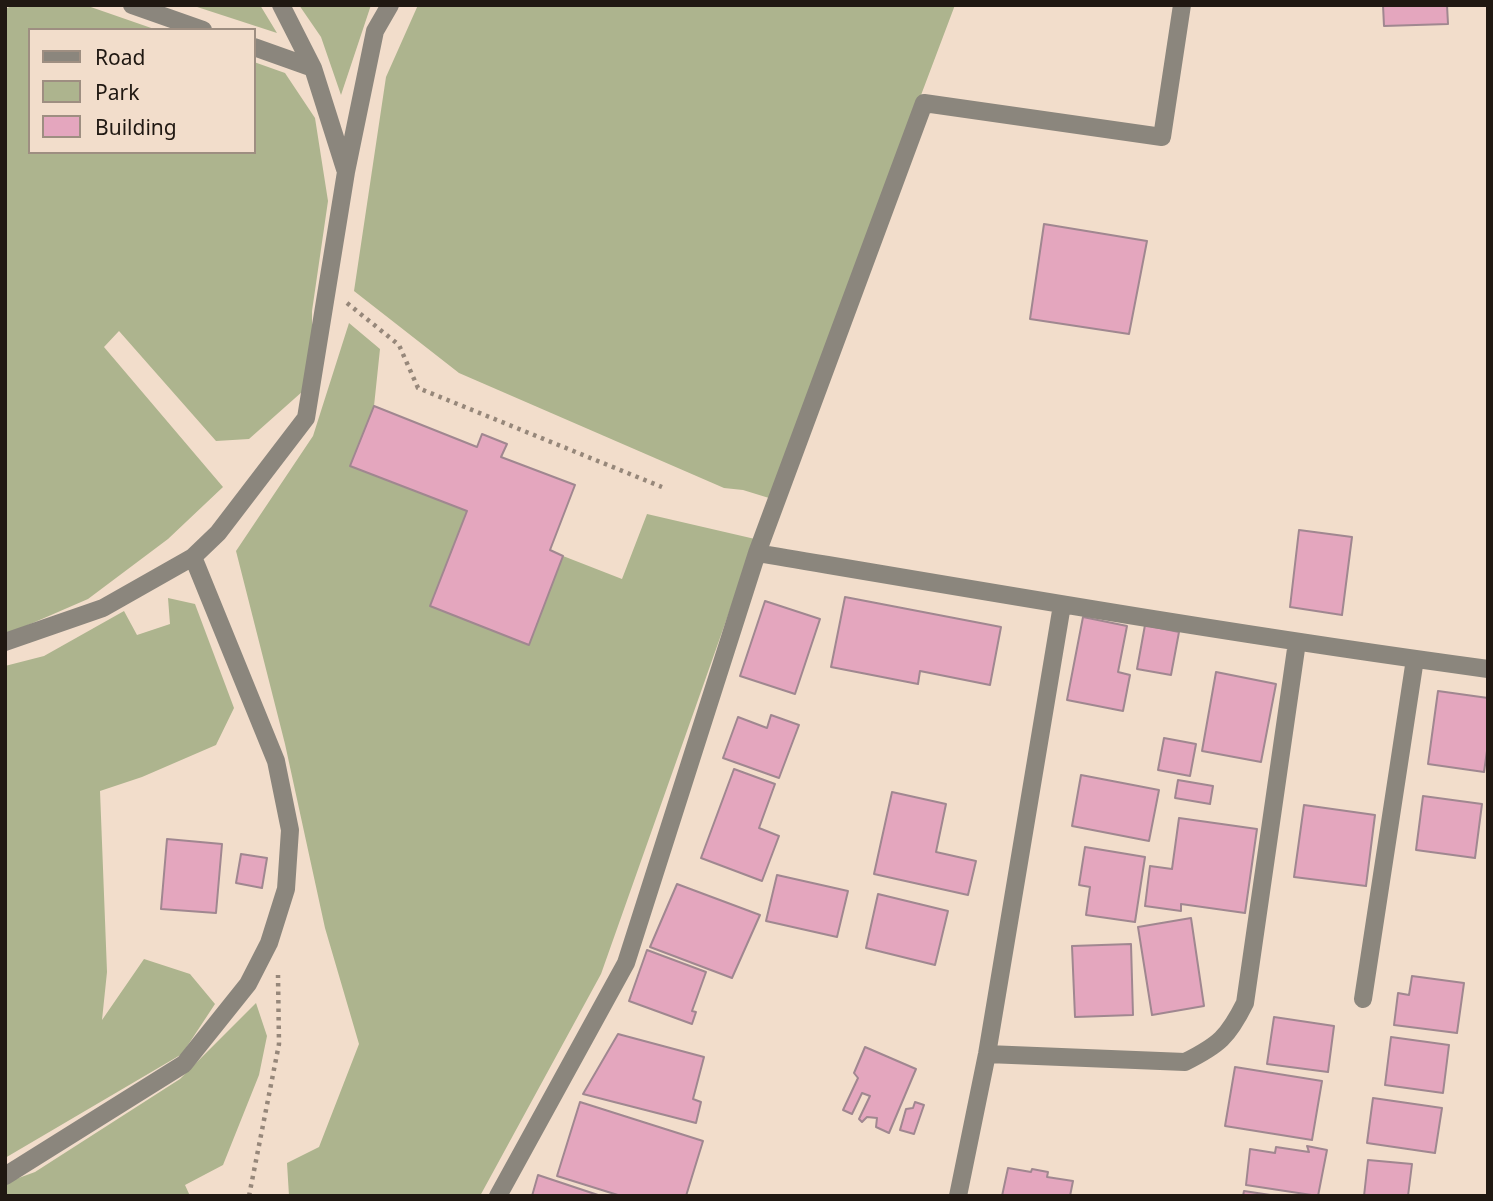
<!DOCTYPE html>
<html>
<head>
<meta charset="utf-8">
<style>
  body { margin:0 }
  #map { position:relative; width:1493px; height:1201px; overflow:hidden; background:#f2ddcb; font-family:"Noto Sans",sans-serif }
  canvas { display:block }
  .frame { position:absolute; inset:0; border:7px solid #201812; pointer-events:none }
  .legend { position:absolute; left:28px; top:28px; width:228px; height:126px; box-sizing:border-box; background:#f2ddcb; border:2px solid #9e8e81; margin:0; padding:9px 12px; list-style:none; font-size:21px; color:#201812 }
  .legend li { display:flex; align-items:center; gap:14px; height:35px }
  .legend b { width:35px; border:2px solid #9e8e81 }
</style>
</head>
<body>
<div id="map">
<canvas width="1493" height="1201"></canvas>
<div class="frame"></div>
<ul class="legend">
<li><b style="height:9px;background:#8b867d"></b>Road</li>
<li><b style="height:19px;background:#adb48e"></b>Park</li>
<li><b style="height:19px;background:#e4a6be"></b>Building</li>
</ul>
</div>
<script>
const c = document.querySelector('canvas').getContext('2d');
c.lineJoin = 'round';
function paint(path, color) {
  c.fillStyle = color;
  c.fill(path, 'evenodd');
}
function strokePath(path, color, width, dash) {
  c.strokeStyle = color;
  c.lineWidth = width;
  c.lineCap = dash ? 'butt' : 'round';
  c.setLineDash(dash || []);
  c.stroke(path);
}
paint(new Path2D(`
  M14,5H85L157,30H30V152H254V62L285,73L315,118L328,201L312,311V331L303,391L249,439L216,441L119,331L104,347L223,487L168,539L88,599L5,635V9Z
  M191,5H260L277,33Z
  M299,5H371L341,95L321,37Z
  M418,5H955L769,498L743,490L724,488L459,373L354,291L386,77Z
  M349,323L380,349L374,406L350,466L467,511L430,606L528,645L563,556L622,579L647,514L755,539L601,974L480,1196H289L287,1163L319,1147L359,1044L325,928L285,744L236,551L313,436Z
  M168,598L195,604L234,708L216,745L142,777L100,791L107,972L102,1020L144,959L190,974L215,1004L182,1054L5,1158V666L44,656L124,611L137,635L170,624Z
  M256,1003L267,1036L259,1075L223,1165L185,1185L190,1196H5V1183L35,1172L180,1079Z`), '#adb48e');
const building = new Path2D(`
  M1383,5H1447L1448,24L1384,26Z
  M1044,224L1147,241L1129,334L1030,319Z
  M374,406L477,447L482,434L507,444L501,457L575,485L550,550L563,556L529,645L430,606L467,511L350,466Z
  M1299,530L1352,537L1342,615L1290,607Z
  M845,597L1001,627L990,685L920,671L918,684L831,667Z
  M765,601L820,619L795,694L740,676Z
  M1083,617L1127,626L1118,672L1130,675L1123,711L1067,700Z
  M1145,625L1179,632L1171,675L1137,669Z
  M1216,672L1276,684L1261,762L1202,751Z
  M1438,691L1488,698V744L1484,772L1428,764Z
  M771,715L799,725L779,778L723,758L738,717L767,728Z
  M1164,738L1196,744L1190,776L1158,770Z
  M734,769L775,784L759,828L779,836L762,881L701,858Z
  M1081,775L1159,790L1149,841L1072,826Z
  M1178,780L1213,786L1210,804L1175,798Z
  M892,792L946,804L936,852L976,861L968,895L874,874Z
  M1423,796L1482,804L1475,858L1416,850Z
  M1304,805L1375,815L1366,886L1294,877Z
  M1179,818L1257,829L1245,913L1181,904V911L1145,906L1150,866L1172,869Z
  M167,839L222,844L216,913L161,909Z
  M1085,847L1145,857L1135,922L1086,915L1090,887L1079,885Z
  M241,854L267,858L262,888L236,883Z
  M777,875L848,891L837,937L766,921Z
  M677,884L760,915L732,978L650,947Z
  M878,894L948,911L935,965L866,948Z
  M1191,918L1204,1006L1152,1015L1138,927Z
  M1131,944L1133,1015L1075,1017L1072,946Z
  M647,950L706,972L692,1011L696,1012L692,1024L629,1001Z
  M1412,976L1464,983L1457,1033L1394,1025L1398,993L1409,995Z
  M1274,1017L1334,1026L1328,1072L1267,1064Z
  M618,1034L704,1057L693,1099L701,1102L696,1123L583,1094Z
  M1391,1037L1449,1045L1443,1093L1385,1085Z
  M865,1047L916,1069L889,1133L876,1127L877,1118L867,1117L862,1122L859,1119L870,1096L862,1093L852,1114L843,1110L858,1078L854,1073Z
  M1235,1067L1322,1081L1312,1140L1225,1126Z
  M1373,1098L1442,1108L1435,1153L1367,1143Z
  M580,1102L703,1141L686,1196H621L557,1176Z
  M915,1102L924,1105L914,1134L900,1130L906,1109L913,1108Z
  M1307,1146L1327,1150L1318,1196L1246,1185L1250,1149L1275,1153L1276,1147L1309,1152Z
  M1368,1160L1412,1164L1408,1196H1364Z
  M1008,1168L1031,1172L1032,1169L1048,1172L1047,1177L1073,1181L1070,1196H1002Z
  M538,1175L601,1196H532Z
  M1244,1191L1277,1196H1243Z`);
paint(building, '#e4a6be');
strokePath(building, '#a08790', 2);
strokePath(new Path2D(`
  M347,303L399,345L418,388L662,487
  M249,1196L279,1044L278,975`), '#96877a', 4.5, [3.5, 5]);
strokePath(new Path2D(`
  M132,5L203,30
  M281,5L313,68L345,169
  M254,47L313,68
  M757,553C1000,594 1243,636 1488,669
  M5,642L103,608L193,557L218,533L306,418L346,172L375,31L390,5
  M1363,999L1415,659
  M987,1054L1185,1062C1219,1045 1228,1037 1245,1003L1297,642
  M5,1176L184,1064L248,984L269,943L286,889L290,830L276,761L193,557
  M498,1196L626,963L757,553L924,103L1162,137L1182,5
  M958,1196L987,1054L1062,605`), '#8b867d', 18);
</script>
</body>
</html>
